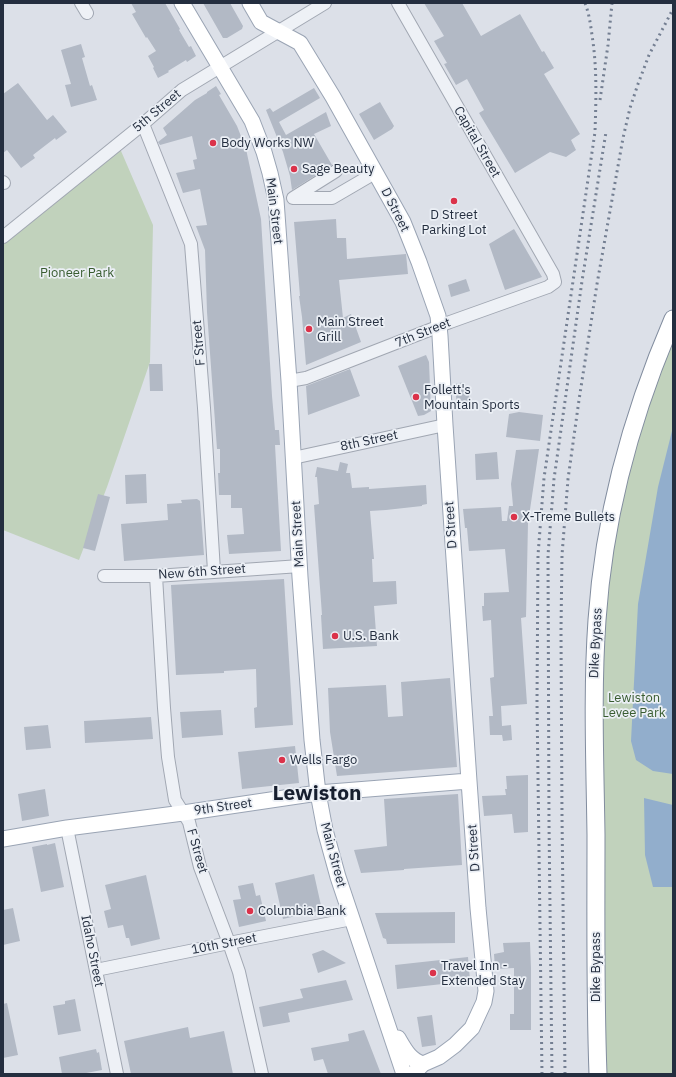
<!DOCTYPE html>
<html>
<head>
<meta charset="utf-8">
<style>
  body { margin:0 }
  #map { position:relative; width:676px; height:1077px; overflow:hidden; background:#dce0e8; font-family:"IBM Plex Sans",sans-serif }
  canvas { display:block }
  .frame { position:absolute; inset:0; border:4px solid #242e3f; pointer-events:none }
</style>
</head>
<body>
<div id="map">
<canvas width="676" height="1077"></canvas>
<div class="frame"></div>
</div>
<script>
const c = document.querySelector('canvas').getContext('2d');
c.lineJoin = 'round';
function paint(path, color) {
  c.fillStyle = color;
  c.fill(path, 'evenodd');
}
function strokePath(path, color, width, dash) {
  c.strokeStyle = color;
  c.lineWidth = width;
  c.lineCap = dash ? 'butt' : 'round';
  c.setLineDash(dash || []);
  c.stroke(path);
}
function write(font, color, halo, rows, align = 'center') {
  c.font = font + ' "IBM Plex Sans",sans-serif';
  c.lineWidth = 3.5;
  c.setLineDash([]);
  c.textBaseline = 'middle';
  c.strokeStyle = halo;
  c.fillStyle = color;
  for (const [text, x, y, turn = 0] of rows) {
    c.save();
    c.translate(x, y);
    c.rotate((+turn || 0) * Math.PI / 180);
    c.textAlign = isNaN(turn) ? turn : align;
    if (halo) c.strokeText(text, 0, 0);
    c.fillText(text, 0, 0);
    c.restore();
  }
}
paint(new Path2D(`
  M118,144L153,225L150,362L107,487L79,560L3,530V237Z
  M673,338V1074H598L594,685L615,496Z`), '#c1d2bc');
paint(new Path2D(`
  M673,427V774L653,771L636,760L631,741L638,604L658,487Z
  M644,798L673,805V887H653L645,855Z`), '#92aecc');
paint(new Path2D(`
  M131,3H165L180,29L179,30L189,47L191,46L196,56L187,62L186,60L168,71L169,72L158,78L153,68L154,67L148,56L156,51L147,37L146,38L132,14L136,12Z
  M203,3H230L243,26L242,29L227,38H223Z
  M424,3H462L481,36L520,14L542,52L544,51L554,68L544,74L580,134L571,140L576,150L566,157L550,152L515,173L479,113L484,110L467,79L456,85L444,64L447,63L434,41L444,36Z
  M81,44L85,57L82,58L90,86L92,85L97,100L71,107L65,85L71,84L61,50Z
  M18,83L47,120L53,115L67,132L56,140L55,138L33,155L35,158L21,168L7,150L3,153V94Z
  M216,86L221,94L219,95L237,126L246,149L261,219L272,396L275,430H279L280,445H275L281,551L229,554L227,535L244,534L242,508H231V495H219L218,473H220V449H217L207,312L205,250L196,226L207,225L200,189L183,193L176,173L195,169L193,160L197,159L192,136L160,145L158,142L167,135L163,128L195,100L207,93V92Z
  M314,88L320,98L279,122L286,135L326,112L331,126L314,134L332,165L292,190L290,176L283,152L266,110L270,108L273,112Z
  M380,102L394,126L392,129L374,140L359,114Z
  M336,219L337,238H346L347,259L406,254L408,274L339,280L343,318L351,314L361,342L306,365L302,317L299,296H300L294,222Z
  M514,229L542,277L505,290L489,244Z
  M466,279L470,291L451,297L448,285Z
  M426,355L429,362L431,411L424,415L418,416L398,366Z
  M149,364H162L163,391H150Z
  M350,369L360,396L308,415L306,386Z
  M464,382L471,402L457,407L455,384Z
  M519,412L543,415L540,441L506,437L509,414Z
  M539,449L528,523L526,617L521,618L527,704L501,706L502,726L511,725L512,740L503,741L502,735H490L489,716H493L490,678L494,677L491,620L483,621L482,606H484V593L509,592L505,549L469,551L467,528H465L463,509L501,507L502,521H507L509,506H513L511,484L516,450Z
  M497,452L499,479L476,480L475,454Z
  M340,462L348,464L346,473H350L352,488L369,487V489L426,485L427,504L422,505V506L386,510L370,511L374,559H372L373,582L396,581L397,604L374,606L377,646L323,649L321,615H322L314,505L319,504L317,477H315L317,467L338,471Z
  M146,474L147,503L126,504L125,475Z
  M98,494L110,497L95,551L83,548Z
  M197,499L200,501L204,555L124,561L121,524L168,520L167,504L182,503L181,500Z
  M284,579L293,725L255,728L254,708L257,707L256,669L224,671V673L176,675L171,585Z
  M450,678L457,767L337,776L330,732L328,688L386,685L388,717L403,716L401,682Z
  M221,710L223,735L182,738L180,712Z
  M151,717L153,739L85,743L84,721Z
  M48,725L51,748L26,750L24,727Z
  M295,746L299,783L242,789L238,752Z
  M528,775V832L514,833L512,814L484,816L482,796L506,795L505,789H507L506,776Z
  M45,789L49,816L22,821L18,794Z
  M458,794L462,865L404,869V870L361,873L354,850L387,846L384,799Z
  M55,843L64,887L41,892L32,847L47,844V845Z
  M314,874L322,910L283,919L275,883Z
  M146,875L160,939L131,946L129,938H126L123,925L108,928L104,911L111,909L105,885Z
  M253,883L256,896L260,895L266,921L239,927L233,900L241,899L238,886Z
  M13,908L20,941L3,945V910Z
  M455,912V943L387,944L386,939L383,938L375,913Z
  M530,942L531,968V1030H510V1014H514V968L495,969L494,954L504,952L503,943Z
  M323,950L346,963L318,973L312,954Z
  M468,957L470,981L397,989L395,965Z
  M346,980L353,1000L288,1013L290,1022L263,1027L259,1007L303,998L300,989Z
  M75,999L81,1031L58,1035L53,1006L65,1004V1001Z
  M7,1003L18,1055L3,1058V1004Z
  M432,1015L436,1045L422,1047L417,1017Z
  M188,1027L190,1038L224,1031L233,1074H131L124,1041Z
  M364,1030L381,1074H328L323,1059L314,1061L311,1048L349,1041L348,1034Z
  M96,1049L97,1053L99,1052L102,1070L81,1074H62L59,1057Z`), '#b2b9c5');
const minor = new Path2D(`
  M81,3L87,13
  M143,124L191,244L204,408L214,571
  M3,182L4,183
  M293,198L336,171
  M294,198H332L368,177
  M3,237L143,124L182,90L325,3
  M289,381L306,378L450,322L548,287L555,282L553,274L398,3
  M293,458L445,425
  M104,576H156L300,566
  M156,576L164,708L168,757L175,800L189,822L200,867L229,943L239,972L262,1074
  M67,828L117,1074
  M96,970L229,943L352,919`);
const major = new Path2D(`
  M182,3L252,121L264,152L270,173L276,200L289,381L300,577L312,740L318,793L325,830L338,877L404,1074
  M250,3L261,22L300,43L333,97L403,222L419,262L438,316L440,336L445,425L469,781L478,908L486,991L484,1002L472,1028L455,1045L439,1057L423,1064L413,1074
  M3,839L67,828L183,813L318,793L469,781
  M398,1038C405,1050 410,1060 423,1064`);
const highway = new Path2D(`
  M598,1074C595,994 596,915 596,835C595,764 592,691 597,620C604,516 632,414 673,319`);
strokePath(minor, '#a1a7b2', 14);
strokePath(major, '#9aa4b4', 17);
strokePath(highway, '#828d9f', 19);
strokePath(minor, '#eef1f6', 12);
strokePath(major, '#fff', 15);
strokePath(highway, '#fff', 17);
strokePath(new Path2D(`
  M600,100L608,45L612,3
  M542,1074L537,702L538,555L544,478L595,132C596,102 597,72 593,42C591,29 590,16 585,3
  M552,1074L549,824L548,555L554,479L582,281L606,132
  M565,1074L562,816L561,630L562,555L568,479L579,400L597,284L623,138L630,108L638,84L649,55L673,9`), '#747f92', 3, [2, 4]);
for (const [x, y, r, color] of [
  [213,143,4,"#db324a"],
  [294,169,4,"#db324a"],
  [454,201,4,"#db324a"],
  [309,329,4,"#db324a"],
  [416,397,4,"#db324a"],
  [514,517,4,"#db324a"],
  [335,636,4,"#db324a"],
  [282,760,4,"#db324a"],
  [250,911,4,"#db324a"],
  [433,973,4,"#db324a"]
]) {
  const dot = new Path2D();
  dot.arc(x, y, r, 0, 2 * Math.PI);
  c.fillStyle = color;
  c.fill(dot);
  strokePath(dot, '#ebeff5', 1.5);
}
write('13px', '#242e3f', '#ebeff5', [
  ["5th Street",157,111,-40],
  ["Capital Street",477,142,60],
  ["D Street",395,210,63],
  ["Main Street",274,211,83],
  ["7th Street",423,333,-22],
  ["F Street",199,343,-95],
  ["8th Street",369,441,-12],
  ["D Street",451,525,-94],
  ["Main Street",298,534,-93],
  ["New 6th Street",202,572,-4],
  ["Dike Bypass",596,643,-87],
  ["9th Street",223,807,-8],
  ["D Street",474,848,-94],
  ["F Street",197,851,74],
  ["Main Street",333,855,75],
  ["10th Street",224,944,-11],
  ["Idaho Street",92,951,79],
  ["Dike Bypass",596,967,-90]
]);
write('13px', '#242e3f', '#ebeff5', [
  ["Body Works NW",221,143],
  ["Sage Beauty",302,169],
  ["D Street",454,215,"center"],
  ["Parking Lot",454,230,"center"],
  ["Main Street",317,322],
  ["Grill",317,337],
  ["Follett's",424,390],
  ["Mountain Sports",424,405],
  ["X-Treme Bullets",522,517],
  ["U.S. Bank",343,636],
  ["Wells Fargo",290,760],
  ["Columbia Bank",258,911],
  ["Travel Inn -",441,966],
  ["Extended Stay",441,981]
], 'left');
write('13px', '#385c30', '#ebeff5', [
  ["Pioneer Park",77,273],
  ["Lewiston",634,698],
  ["Levee Park",634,713]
]);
write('bold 21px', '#171f2f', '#ebeff5', [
  ["Lewiston",317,794]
]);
</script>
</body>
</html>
